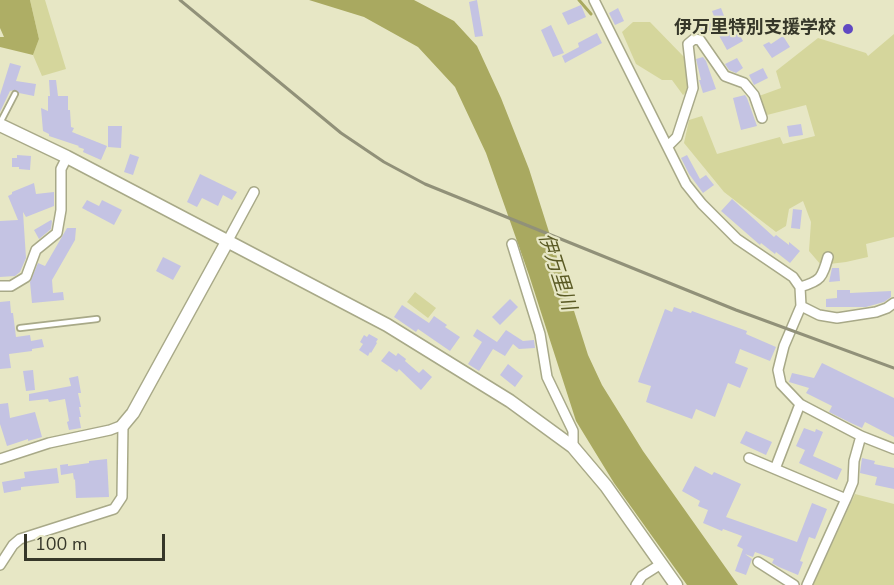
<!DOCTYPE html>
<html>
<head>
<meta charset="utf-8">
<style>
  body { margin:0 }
  #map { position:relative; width:894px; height:585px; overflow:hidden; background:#e7e7c5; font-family:"Nunito Sans",sans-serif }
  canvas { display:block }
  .scale { position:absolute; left:24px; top:534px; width:141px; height:27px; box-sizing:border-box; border:3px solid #363729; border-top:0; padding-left:8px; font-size:18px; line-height:21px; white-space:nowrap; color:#363729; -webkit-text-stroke:4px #e7e7c5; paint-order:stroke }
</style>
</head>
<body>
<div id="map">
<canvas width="894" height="585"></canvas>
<div class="scale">100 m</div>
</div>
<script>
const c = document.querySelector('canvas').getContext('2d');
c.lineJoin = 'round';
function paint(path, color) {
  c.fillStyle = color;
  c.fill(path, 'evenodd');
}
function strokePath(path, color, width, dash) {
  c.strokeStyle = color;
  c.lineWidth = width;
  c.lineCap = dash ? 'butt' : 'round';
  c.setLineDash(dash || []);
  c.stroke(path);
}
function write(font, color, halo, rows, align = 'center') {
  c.font = font + ' "Nunito Sans","Noto Sans JP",sans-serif';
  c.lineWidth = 4.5;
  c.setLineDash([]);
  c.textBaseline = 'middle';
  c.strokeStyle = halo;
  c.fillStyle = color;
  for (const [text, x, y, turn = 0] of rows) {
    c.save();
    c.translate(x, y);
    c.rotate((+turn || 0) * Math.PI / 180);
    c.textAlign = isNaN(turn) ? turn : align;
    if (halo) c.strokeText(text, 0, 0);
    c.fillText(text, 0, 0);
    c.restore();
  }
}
paint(new Path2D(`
  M30,0H45L66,69L42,76L33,55L39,39Z
  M633,22H650L685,58L690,89L683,95L672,80H662L636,64L622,32Z
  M894,34V237L866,244L868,257L846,262L821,265L809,251L811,222L803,201L789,209L786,226L776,232L724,192L684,143L689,120L702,116L717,154L780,137L783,144L815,136L806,105L767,115L759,96L781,88L776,71L818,38L866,53L868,56Z
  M415,292L436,308L428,318L407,302Z
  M855,494L894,504V585H813Z`), '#d5d69c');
paint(new Path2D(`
  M0,0H30L39,39L33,55L0,47V37H4L0,28Z`), '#aeae65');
paint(new Path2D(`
  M309,0H414L454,21L477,46L501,98L529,169L588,355L602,385L643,451L738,585H687L614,483L576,421L529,275L486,153L455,87L418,47L364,17Z`), '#a9a960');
strokePath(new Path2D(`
  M579,0L591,14`), '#a9a960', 3);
paint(new Path2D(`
  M477,0L483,36L475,37L469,2Z
  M581,5L586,17L568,25L562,13Z
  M618,8L624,21L615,25L609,13Z
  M721,8L731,34L737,30L743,41L727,50L716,30L704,35L702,33L698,25L715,19L712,11Z
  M551,25L564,53L553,57L541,30Z
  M597,33L602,43L565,63L562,56L579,47L578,43Z
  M783,36L790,47L772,58L763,45L769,42L771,44Z
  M703,57L706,61L716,89L703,93L699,80H701L696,59Z
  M737,58L743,68L736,73L729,70L725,64Z
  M10,63L21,66L16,81L36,84L34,96L19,93L15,90L10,91L0,112V95Z
  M763,68L768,78L754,85L749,75Z
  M49,80H56L58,96H68V110H70L71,127L74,128L72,132L107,146L101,160L83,152L84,149L78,147L79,146L49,136V134L43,131L41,108L48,111V96H50Z
  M745,95L747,98L757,126L741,130L733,98Z
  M801,124L803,135L789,137L787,126Z
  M108,126H122L121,148L108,147Z
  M130,154L139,157L133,175L124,172Z
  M17,155L31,156L30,170L19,169V167H12V158H17Z
  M687,155L700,179L706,175L714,185L703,193L689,174L681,158Z
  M200,174L237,192L232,200L223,195L218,206L202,198L197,207L187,202Z
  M34,183L36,194L54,192V206L26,217L23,212L26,258L20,272L15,276L0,277V221L18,220L8,196L12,194V192Z
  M732,199L774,237L776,235L789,245V242L800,251L790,263L776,252L775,254L761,243L760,245L721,211Z
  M87,200L99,206L102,200L122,210L114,225L82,208Z
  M793,209L802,210L800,229L791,228Z
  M51,220L52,221L51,229L39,239L34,230Z
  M67,228H76L75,240L52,280L53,293L63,292L64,300L32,303L30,282L38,263L45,266Z
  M163,257L181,266L173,280L156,271Z
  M832,268H839L840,281L829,282Z
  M837,290H850V293L891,291V297L884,302L866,307H826V299L837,298Z
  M510,299L518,307L500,325L492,317Z
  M10,301L11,313H13L16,337L30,335L31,341L42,339L44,347L32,349V351L9,354L11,368L0,369V302Z
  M402,305L429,323L434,316L447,325L445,327L460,337L450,351L418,329L416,332L394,317Z
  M674,307L691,313L692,311L747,331L746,334L776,347L770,361L740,349L735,363L748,368L740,388L728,383L715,417L696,409L692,419L646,402L651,386L638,382L665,309L672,312Z
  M477,329L497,342L506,330L523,341L534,340L535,348L519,349L513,344L505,356L493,349L479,371L468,364L482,342L473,336Z
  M369,334L378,339L376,342L377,343L371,353L370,352L368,356L359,350L363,344L360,342L364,335L367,337Z
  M389,351L396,356L398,353L406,359L405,361L419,373L423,369L432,377L421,390L399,369L397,372L381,361Z
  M822,363L894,398V437L865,422L862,428L851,423L829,412L832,406L806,393L809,388L789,382L792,373L814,378Z
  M508,364L523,376L515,387L500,375Z
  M33,370L35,390L26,391L23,371Z
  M78,376L81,393H78L81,407H79L81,417H79L81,428L69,430L67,422L69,421L65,399L49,402L48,399L29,401V394L71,386L69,378Z
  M8,403L10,418L35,412L42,437L28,441V439L7,446L0,424V404Z
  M804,428L815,432L816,429L823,432L813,456L842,469L837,480L799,463L805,450L796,446Z
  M746,431L772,442L766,455L740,443Z
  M862,458L875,461L874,464L894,468V489L875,485L877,477L860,473Z
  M107,459L109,497L76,498L75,479L74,480L73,473L61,475L60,465L68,464V466L89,463V461Z
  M695,466L712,475L714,472L741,484L726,517L797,542L812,503L827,509L815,539L809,537L800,561L803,562L798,575L779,567L772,563L774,559L755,552L753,557L745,554L752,559L746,575L735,571L743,549L737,546L742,536L723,529L722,531L703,523L708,510L698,506L700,501L682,491Z
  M57,468L59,483L21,487V490L4,493L2,482L25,478L24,472Z`), '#c4c3e3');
const service = new Path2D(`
  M0,123L15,94
  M20,328L97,319`);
const minor = new Path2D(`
  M594,0L686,184L702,204L737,239L793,277L800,287L801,306L784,346L778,370L781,384L800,404L861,436L894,449
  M668,146L677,137L693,88L688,44L694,39L700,40L725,76L744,83L754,95L762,118
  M227,242L254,192
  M512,244L540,334L547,377L573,431V447
  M0,286H11L26,277L36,250L57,233L61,210V169L67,157
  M800,287C821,281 822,278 828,257
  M801,306L819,315L837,318L876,312L887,308L894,303
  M749,458L846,499L807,585
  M0,459L49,443L110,430L123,425L122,497L114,509L20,539L13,545L0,565
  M775,469L800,404
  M846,499L853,482L854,461L861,436
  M758,562L794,585
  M636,585L642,576L661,564`);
const tertiary = new Path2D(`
  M0,125L67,157L387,325L510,401L573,447L606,486L676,585
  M123,425L133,413L227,242`);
strokePath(service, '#a8a988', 8);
strokePath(minor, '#a8a988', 12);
strokePath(tertiary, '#a8a988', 15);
strokePath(service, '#fff', 4.5);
strokePath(minor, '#fff', 9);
strokePath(tertiary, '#fff', 12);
strokePath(new Path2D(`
  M180,0L341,133L384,162L425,184L736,310L894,368`), '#919179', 3);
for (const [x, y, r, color] of [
  [848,29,6,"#6049c2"]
]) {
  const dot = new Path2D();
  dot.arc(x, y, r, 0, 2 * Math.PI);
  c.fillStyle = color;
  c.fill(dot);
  strokePath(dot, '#e7e7c5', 2);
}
write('bold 18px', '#363729', '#e7e7c5', [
  ["伊万里特別支援学校",836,29]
], 'right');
write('italic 20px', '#5a5a24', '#e7e7c5', [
  ["伊万里川",556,272,72]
]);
</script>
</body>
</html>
